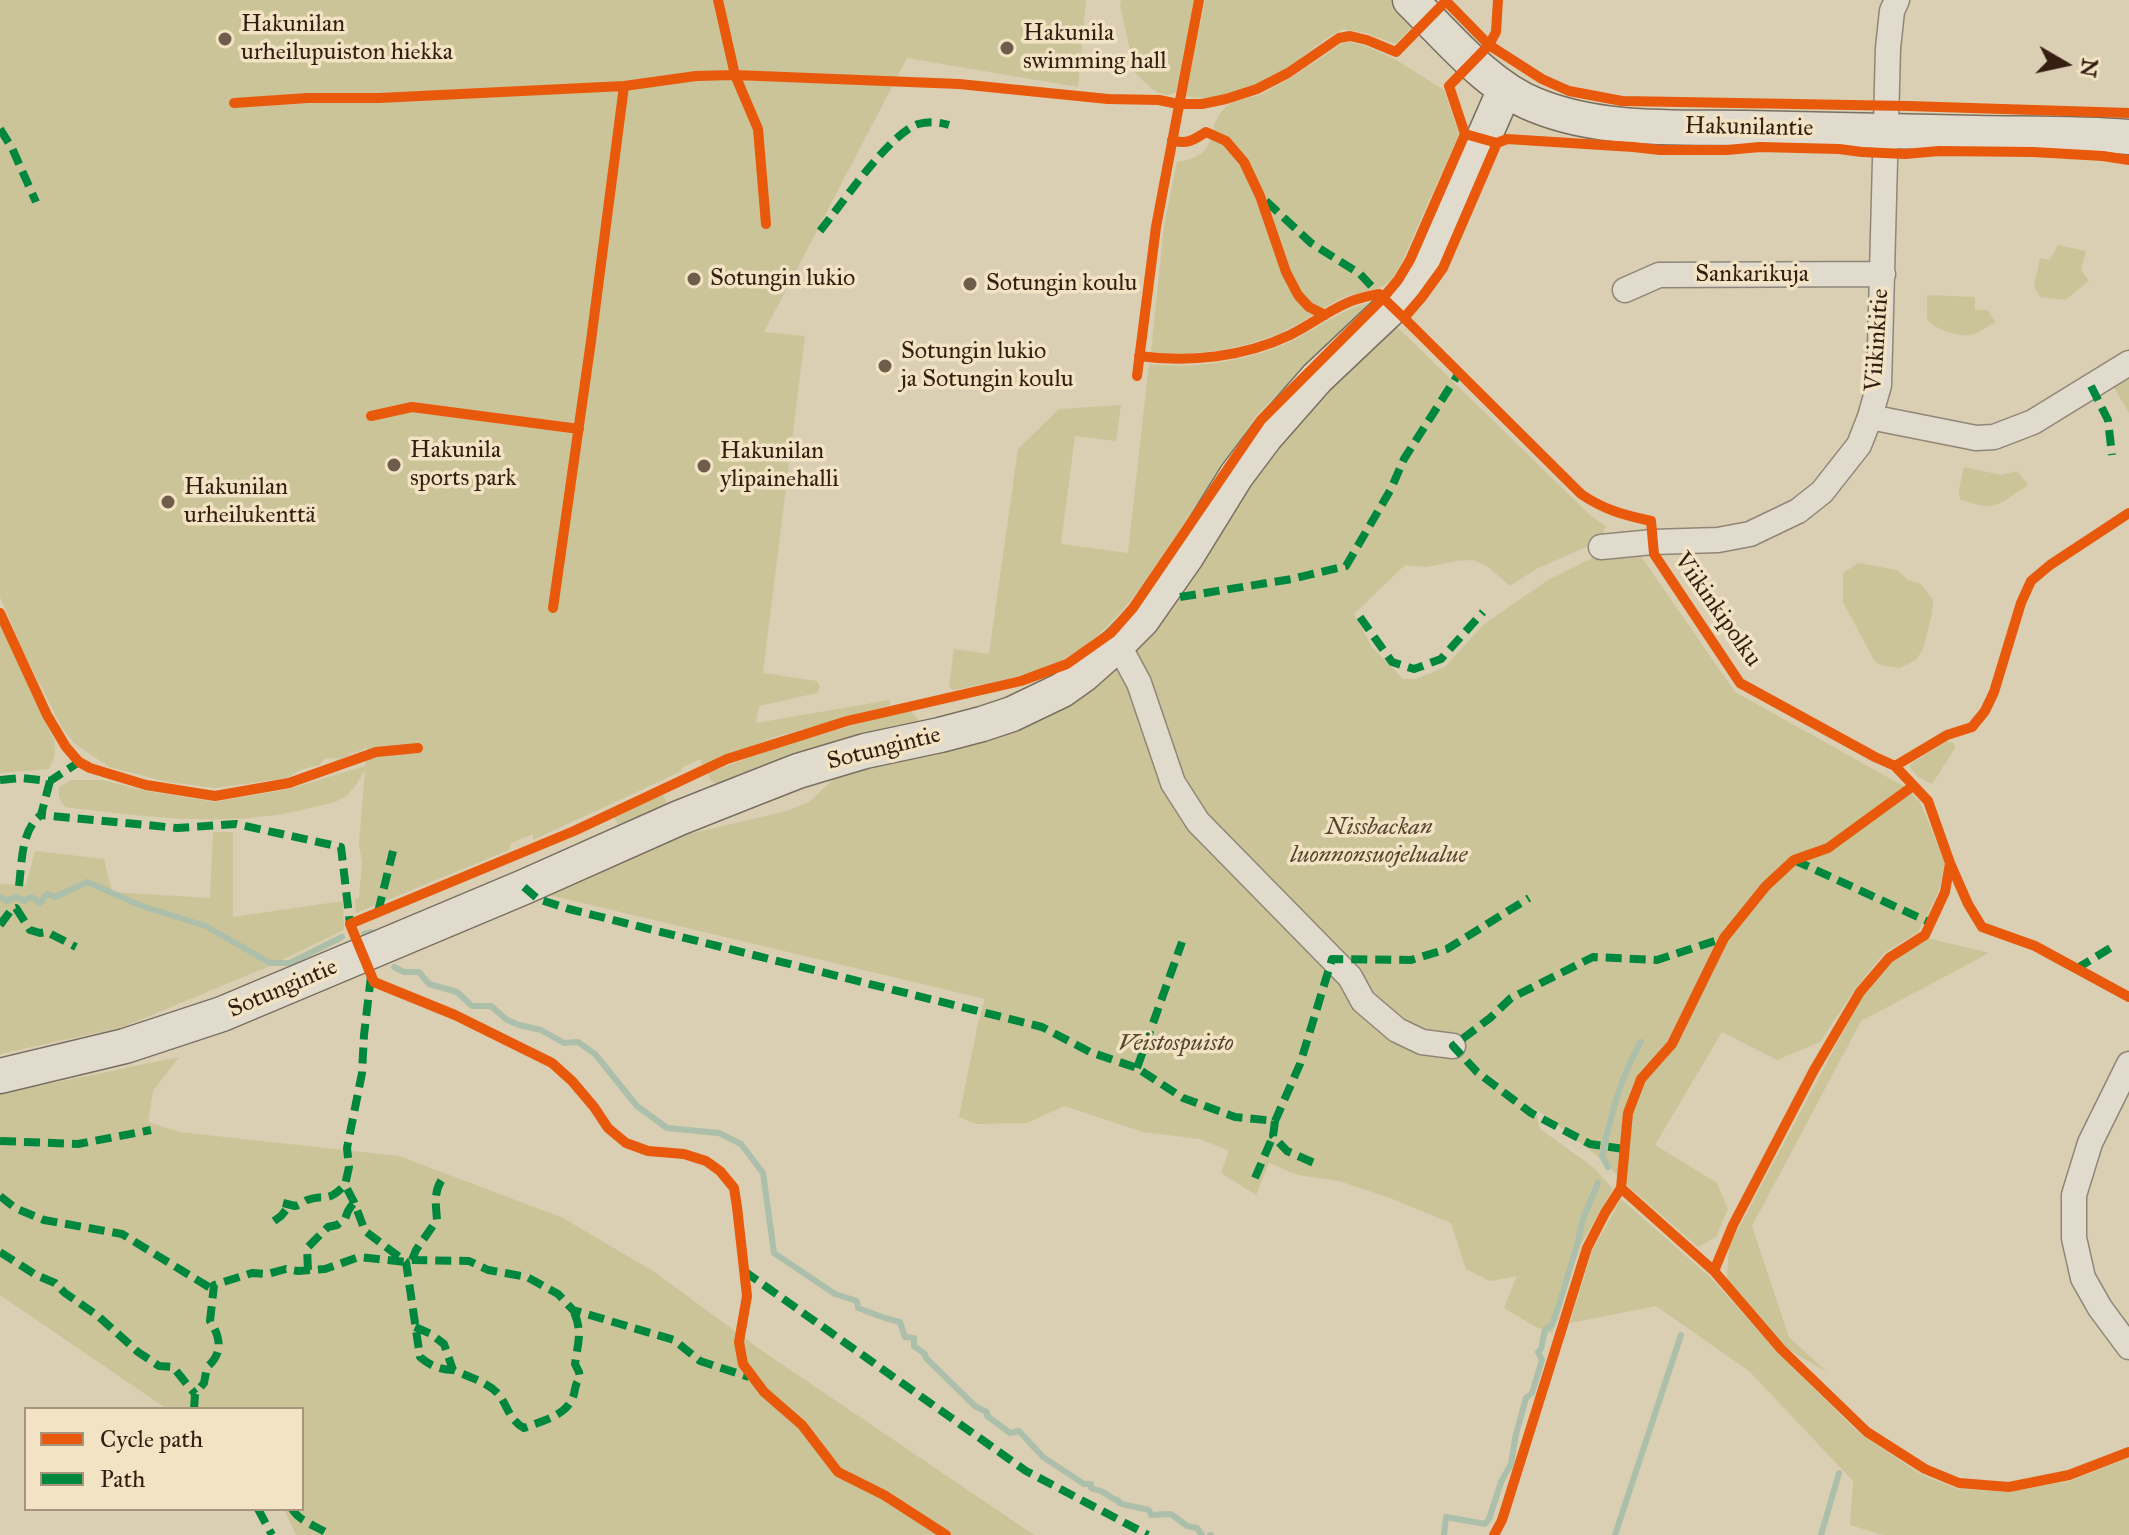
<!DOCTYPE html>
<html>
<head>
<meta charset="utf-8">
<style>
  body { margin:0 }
  #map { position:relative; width:2129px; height:1535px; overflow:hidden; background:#daceb3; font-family:"IM FELL Great Primer",serif }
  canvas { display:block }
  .legend { position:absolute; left:24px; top:1407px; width:280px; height:104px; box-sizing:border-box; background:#f1e3c4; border:2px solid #a6947c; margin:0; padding:10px 14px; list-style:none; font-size:24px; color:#351e11 }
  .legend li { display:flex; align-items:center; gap:16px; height:40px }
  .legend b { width:40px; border:2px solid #a6947c }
  .north { position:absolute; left:2025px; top:24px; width:80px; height:80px; -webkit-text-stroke:6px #f1e3c4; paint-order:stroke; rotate:99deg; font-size:22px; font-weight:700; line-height:32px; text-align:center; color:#351e11 }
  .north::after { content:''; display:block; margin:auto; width:28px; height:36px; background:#351e11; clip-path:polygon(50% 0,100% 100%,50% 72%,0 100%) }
</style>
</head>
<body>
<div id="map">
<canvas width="2129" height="1535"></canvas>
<ul class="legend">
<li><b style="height:10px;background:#e8590c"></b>Cycle path</li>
<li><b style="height:10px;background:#00873e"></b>Path</li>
</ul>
<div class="north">N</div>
</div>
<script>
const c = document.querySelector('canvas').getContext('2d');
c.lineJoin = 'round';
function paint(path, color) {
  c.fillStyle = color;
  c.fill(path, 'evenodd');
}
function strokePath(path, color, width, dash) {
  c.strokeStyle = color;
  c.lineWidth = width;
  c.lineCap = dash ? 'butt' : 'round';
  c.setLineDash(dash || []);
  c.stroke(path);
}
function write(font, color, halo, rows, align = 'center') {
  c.font = font + ' "IM FELL Great Primer",serif';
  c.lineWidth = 7;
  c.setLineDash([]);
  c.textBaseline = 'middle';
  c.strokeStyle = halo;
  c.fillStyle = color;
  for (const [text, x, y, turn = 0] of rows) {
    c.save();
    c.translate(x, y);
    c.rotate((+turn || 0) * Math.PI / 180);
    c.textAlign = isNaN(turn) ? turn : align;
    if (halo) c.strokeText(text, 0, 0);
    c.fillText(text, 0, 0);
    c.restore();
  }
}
paint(new Path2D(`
  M0,0H1086L1078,87L907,58L764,332L805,336L763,673L817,681L820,687L817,693L759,706L756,723L890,700V705L775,737L703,765L700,759L681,768L682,771L533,840V834L511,843L509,850L356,913L355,899L359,898L362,862L359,844L365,770C360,778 352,793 343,798C335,803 323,805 314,807C233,829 147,817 65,807L59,797V787L71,780H103L146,791L215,802L289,789L365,766L367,748L340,759L326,758L319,765L300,770L287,778L216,788L168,782L109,767L74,743L62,728L22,649L0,597Z
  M1121,0H1194L1176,92C1160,103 1142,79 1131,68L1130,49L1120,6Z
  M1205,0H1394L1417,22L1395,44L1366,33L1343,29C1324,38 1308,53 1291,65C1263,83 1220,104 1186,96Z
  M1350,42L1365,46L1393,58L1444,90L1459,134L1404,257C1399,266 1395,277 1387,283C1378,292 1359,291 1347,296C1326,305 1308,319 1288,329C1248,349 1195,357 1151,352L1164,225L1177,162C1225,155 1202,127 1227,106C1235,99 1252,98 1262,94C1290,80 1315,62 1341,44Z
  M2058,245L2086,251L2081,270L2089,281L2065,300L2040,297L2034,286L2040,258L2050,260Z
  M1927,295L1975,297V310H1988L1995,322C1988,326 1978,334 1971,335C1958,337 1934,329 1927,319Z
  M1368,303L1256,416L1145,581C1123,612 1099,639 1066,658C1038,674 991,682 959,689L953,690L949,687L954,649L989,654L1018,449L1059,409L1121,405L1116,441L1075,436L1061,544L1128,553L1149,364C1194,370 1255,360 1296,339C1320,326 1342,310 1368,303Z
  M1394,324L1591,516L1606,526L1600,541L1536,569L1510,586L1487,566L1473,560L1456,561L1426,567L1405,565L1354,614L1372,647L1403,679H1416L1445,667L1483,625L1545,582L1602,553L1640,555L1735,692L1907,788L1920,802L1945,862L1939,890L1928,913L1918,932L1884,953L1855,989L1820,1042L1777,1060L1722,1032L1655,1145L1717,1183L1728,1209L1716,1237L1698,1247L1626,1184L1600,1158L1535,1108L1540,1129L1593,1167L1613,1189L1581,1244L1552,1333L1536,1327L1504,1308L1517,1276L1490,1281L1466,1269L1451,1223L1390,1198L1339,1181L1298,1175L1269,1163L1256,1195L1221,1173L1229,1151L1200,1139L1143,1132L1064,1106L1027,1123L977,1124L959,1117L978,1023L985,999L549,895L554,891L676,837L787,811L809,802L837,776L987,740L1045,718L1092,685L1272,447Z
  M2129,370V413L2110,381Z
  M1964,467L2001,475L2017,471L2028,485C1997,505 1996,513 1960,499L1959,489Z
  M1858,563L1897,570L1908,580L1921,584L1933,600L1932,614L1923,649L1916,660L1900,668L1880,665L1874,660L1843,602V573Z
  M0,624L54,740C56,751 55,759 49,769L0,773Z
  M904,711L912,712L918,719V726L725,789L711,781L708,773L780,746Z
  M1947,741L1954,743L1955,748L1932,784L1918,777L1910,767L1911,764Z
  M663,794L669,810L618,824L614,817Z
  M213,832H233V917L343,901L344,930L267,967L123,1027L0,1054V884L26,885L35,851L104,859L112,892L210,898Z
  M1927,938L1989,953L1861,1021L1752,1226L1789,1337L1828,1373L1782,1346L1727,1280L1729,1246L1864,993L1892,961Z
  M179,1057L153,1091L148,1122L179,1132L399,1156L563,1218L653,1271L758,1348L1034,1535H296L284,1509H302V1409H167L0,1295V1094Z
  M1621,1199L1711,1278L1779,1354L1860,1434L1922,1475L1958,1489L2009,1492L2070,1481L2129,1458V1535H1883L1850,1525L1853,1481L1749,1371L1656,1306L1570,1323L1592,1251Z`), '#cbc498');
strokePath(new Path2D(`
  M0,897L7,901L16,897L24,901L31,897L40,903L47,894L55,897L87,882L142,906L206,926L270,963H290L342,937
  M364,934L371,932L375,935
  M394,967L404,972H419L429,984L457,992L472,1006H491L507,1020L519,1025L541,1030L564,1043L578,1042L595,1054L637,1106L667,1128L719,1133L741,1144L763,1173L774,1253L835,1294L857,1301L858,1308C874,1314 882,1318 900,1322L905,1337L914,1338V1346L925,1354L926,1358L976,1407L987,1412V1416L1010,1433L1019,1431L1043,1457L1084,1484H1091V1488C1095,1490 1100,1490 1103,1492C1109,1495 1111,1499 1118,1500L1119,1503C1130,1507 1139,1507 1149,1510L1151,1515L1171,1514L1187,1526L1197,1528L1202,1535
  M1608,1167L1602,1156C1611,1116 1620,1077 1641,1042
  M1210,1535H1211
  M1444,1535L1446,1517L1485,1524L1489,1519L1501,1482L1511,1464L1516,1434L1526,1398L1532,1393L1542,1360L1538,1352L1541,1349L1545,1330L1552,1325L1558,1308L1577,1245L1583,1219L1598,1183
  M1615,1535L1681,1335
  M1821,1535L1839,1473`), '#abbfab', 6);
const street = new Path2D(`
  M1625,290L1659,275L1883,274
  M1870,417L1976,438L1994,437L2033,422L2129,363
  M1601,547L1653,542L1718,540L1750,534L1798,511L1822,492L1859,445L1870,417L1879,385L1888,48L1892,11L1897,0
  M1118,644L1139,683L1173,783L1198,822L1350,977L1363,1001L1397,1030L1422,1042L1453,1046
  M2129,1064L2090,1143L2074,1195V1238L2083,1278L2100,1308L2129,1347`);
const secondary = new Path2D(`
  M1410,0C1447,36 1487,86 1535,105C1601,132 1676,127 1746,128C1823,129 1900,131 1977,133C2028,134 2079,133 2129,137
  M0,1076L125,1046L222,1014L524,887L679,818L742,793L798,771L865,751L940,735L982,724L1012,714L1062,690L1083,675L1118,644L1142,620L1186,557L1236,476L1266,436L1317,378L1410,290L1433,254L1505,89`);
strokePath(street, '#908676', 27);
strokePath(secondary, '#796f60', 37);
strokePath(street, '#e1dbce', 24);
strokePath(secondary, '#e1dbce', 34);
strokePath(new Path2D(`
  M0,129L12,148L36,202
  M1266,201L1311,243L1360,274L1379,294
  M820,231C842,204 888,135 918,124C929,121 939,122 949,125
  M2091,386L2108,420L2112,455
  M1180,597L1292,579L1346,566L1391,489L1404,459L1459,373
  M1360,617L1392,662L1414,669L1441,659L1483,612
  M0,780L21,778L50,781L79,762
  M50,781L41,815L177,828L236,824L341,847L350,924
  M1794,860L1931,923
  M19,886C22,862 21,830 41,815
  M524,887L538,899L569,909L1042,1027L1090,1052L1137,1068L1183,1098L1235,1117L1275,1121L1300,1064L1332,959L1411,960L1447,949L1529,898
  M378,912L393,851
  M0,925L12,909L16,908L30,930L40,933L47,932L76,947
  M2076,969L2117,944
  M371,976L364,1035L362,1073L347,1148L349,1167L345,1185L354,1202L365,1231L406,1262L420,1357C429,1365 440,1370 453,1370
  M1137,1068L1182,942
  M1275,1121L1273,1136L1287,1151L1314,1163
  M0,1141L78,1144L151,1130
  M1624,1149L1590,1144L1531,1113L1477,1072L1453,1046L1490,1018L1511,998L1593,957L1657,960L1724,938
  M1255,1178L1273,1136
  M0,1196L15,1208L44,1220L122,1234L212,1289
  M283,1203L295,1206C299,1205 303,1202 307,1200C327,1193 326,1204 345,1185
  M274,1221L281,1216L290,1205
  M0,1252L36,1275L55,1283L65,1293L98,1316L138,1352L159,1366L173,1367L195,1394
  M412,1260L416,1250L437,1220C436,1205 433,1191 443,1178V1173
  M308,1270L307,1248L328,1227L337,1225L345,1219L348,1211L354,1202
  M744,1271L1026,1471L1148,1535
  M415,1327L431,1334L444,1344L453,1370C467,1376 490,1383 500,1396C508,1408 510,1420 524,1428C541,1421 566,1416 573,1397C576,1389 574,1385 580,1378L579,1372L575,1364C578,1342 583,1331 573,1310
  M194,1409L195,1394L204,1383L207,1367C223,1354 221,1337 210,1321L214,1285L252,1273L267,1274L286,1269L298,1271L325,1269L359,1257L406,1262L412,1260L469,1261L488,1270L527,1277L558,1294L573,1310L674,1340L700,1361L749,1377
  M258,1509L272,1535
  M292,1509C300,1522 317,1526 330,1535`), '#00873e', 8, [16, 8]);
strokePath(new Path2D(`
  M718,0L735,75L758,129L766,224
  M1445,0L1489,45L1542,79L1569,91L1622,101L1908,106L2129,113
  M234,103L308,98H379L624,86L696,76L735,75L959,84L1108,99L1159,100L1178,104H1202L1226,99L1257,89L1288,73L1339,38L1350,36L1367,40L1396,52L1447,0
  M1465,134L1497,143L1507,139L1633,147L1660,150H1727L1760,147L1839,149L1862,152L1905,154L1939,151L2033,152L2103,156L2129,160
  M1172,140C1186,145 1194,140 1206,132L1226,141L1244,162L1260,196L1286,272L1298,295L1309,307L1325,315
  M1404,318L1581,494C1604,510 1624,515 1651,521L1654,554L1740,683L1875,757L1895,766L1928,801L1950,863L1968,904L1982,927L2035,946L2129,997
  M1139,356C1189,363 1244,357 1290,335C1310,325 1328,311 1349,302C1358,298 1369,296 1379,294L1404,318L1422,297L1443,268L1497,143
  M1137,376L1156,227L1199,0
  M371,416L412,407L579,429
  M553,608L591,341L624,86
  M0,613L47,715L66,747L79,762L90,768L146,785L215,796L289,783L376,752L418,748
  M1895,766L1947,735L1972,727L1985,711L1994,692L2021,603L2031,581L2050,565L2129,513
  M1621,1188L1714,1271L1733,1225L1814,1070L1860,992L1889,958L1925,935L1945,892L1950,863
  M1714,1271L1781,1349L1867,1432L1925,1469L1959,1483L2009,1487L2069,1475L2129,1452
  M946,1535L884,1495L838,1472L802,1425L764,1392L743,1364L739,1342L747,1296L737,1207L734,1188L720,1171L706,1161L684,1154L648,1151L626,1143L608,1128L594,1107L572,1081L552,1063L455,1015L374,982L350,924L574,831L727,759L847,721L1021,681L1067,664L1111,633L1133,608L1261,420L1383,298L1398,280L1410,260L1465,134L1449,86L1489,45L1496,32L1498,0
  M1494,1535L1502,1520L1587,1248L1605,1213L1621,1188L1628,1113L1641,1079L1672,1044L1724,938L1766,886L1794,860L1828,848L1913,786`), '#e8590c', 10);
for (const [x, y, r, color] of [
  [225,39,8,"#6f5c4a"],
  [1007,48,8,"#6f5c4a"],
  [694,279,8,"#6f5c4a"],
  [970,284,8,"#6f5c4a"],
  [885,366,8,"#6f5c4a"],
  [394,465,8,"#6f5c4a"],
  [704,466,8,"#6f5c4a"],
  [168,502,8,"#6f5c4a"]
]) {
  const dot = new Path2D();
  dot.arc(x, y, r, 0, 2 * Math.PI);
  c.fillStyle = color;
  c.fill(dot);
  strokePath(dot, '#f1e3c4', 3);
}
write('24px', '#351e11', '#f1e3c4', [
  ["Hakunilan",241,25],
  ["urheilupuiston hiekka",241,53],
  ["Hakunila",1023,34],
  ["swimming hall",1023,62],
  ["Sotungin lukio",710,279],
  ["Sotungin koulu",986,284],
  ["Sotungin lukio",901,352],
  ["ja Sotungin koulu",901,380],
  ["Hakunila",410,451],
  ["sports park",410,479],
  ["Hakunilan",720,452],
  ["ylipainehalli",720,480],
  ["Hakunilan",184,488],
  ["urheilukenttä",184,516]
], 'left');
write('24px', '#351e11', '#f1e3c4', [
  ["Hakunilantie",1749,128,1],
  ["Sankarikuja",1752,275],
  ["Viikinkitie",1878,340,-86],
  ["Viikinkipolku",1717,610,55],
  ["Sotungintie",884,749,-14],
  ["Sotungintie",283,989,-23]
]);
write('italic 24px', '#57452d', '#f1e3c4', [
  ["Nissbackan",1379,828],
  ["luonnonsuojelualue",1379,856],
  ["Veistospuisto",1176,1044]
]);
</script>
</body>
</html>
